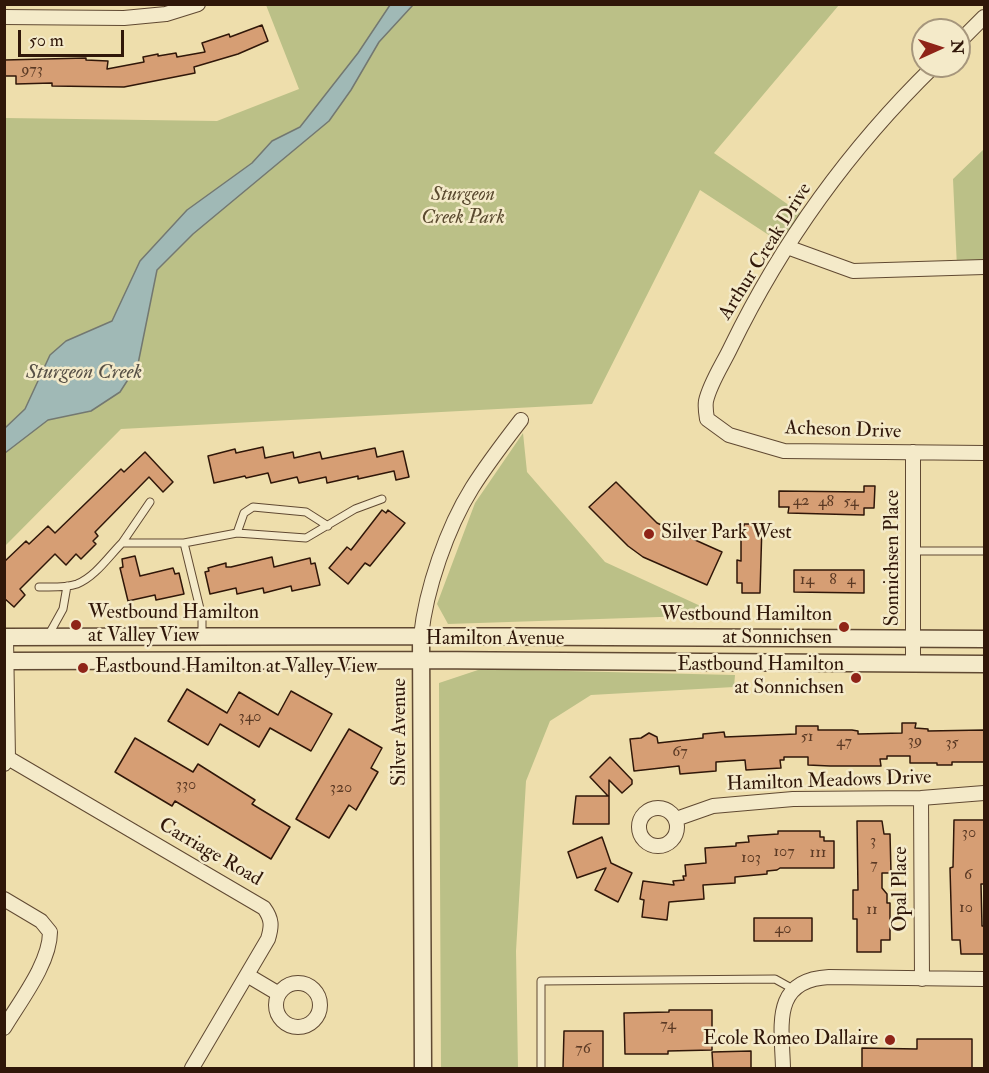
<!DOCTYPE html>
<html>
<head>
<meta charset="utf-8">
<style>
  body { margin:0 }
  #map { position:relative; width:989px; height:1073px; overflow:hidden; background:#eedeac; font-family:"IM FELL Double Pica",serif }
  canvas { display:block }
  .frame { position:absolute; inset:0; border:6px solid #301709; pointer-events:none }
  .north { position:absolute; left:911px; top:18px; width:60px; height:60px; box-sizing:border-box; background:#f4eac9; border:2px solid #a6967c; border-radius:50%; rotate:87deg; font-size:16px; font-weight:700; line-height:24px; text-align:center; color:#301709 }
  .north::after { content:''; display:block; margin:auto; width:21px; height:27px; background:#8f2418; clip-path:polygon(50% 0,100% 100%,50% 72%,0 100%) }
  .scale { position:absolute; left:18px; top:30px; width:106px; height:27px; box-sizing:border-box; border:3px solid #301709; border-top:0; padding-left:8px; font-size:18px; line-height:21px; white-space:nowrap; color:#301709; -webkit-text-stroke:4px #f4eac9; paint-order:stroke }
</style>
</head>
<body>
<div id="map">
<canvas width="989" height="1073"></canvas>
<div class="frame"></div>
<div class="north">N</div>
<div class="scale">50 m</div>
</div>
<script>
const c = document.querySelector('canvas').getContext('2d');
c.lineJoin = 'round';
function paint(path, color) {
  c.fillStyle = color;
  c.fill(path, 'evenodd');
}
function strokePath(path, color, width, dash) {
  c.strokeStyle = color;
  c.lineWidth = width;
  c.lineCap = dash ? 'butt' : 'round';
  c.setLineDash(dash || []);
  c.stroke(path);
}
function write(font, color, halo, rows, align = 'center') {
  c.font = font + ' "IM FELL Double Pica",serif';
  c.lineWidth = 5;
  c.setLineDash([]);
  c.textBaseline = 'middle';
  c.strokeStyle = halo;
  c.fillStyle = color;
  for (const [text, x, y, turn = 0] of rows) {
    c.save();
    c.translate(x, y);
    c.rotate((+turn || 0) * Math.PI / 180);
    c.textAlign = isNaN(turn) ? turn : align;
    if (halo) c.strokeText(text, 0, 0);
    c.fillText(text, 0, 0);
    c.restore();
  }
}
paint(new Path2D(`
  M266,5H839L714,153L806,217L787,247L700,190L592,404L121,429L5,546V118L217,121L299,89Z
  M984,149V267L957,268L953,179Z
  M523,433L527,472L605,562L720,615L448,624L437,604L475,503Z
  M481,669L735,675L734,687L591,695L550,721L526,781L516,951L518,1068H441L439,683Z`), '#bbc087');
const water = new Path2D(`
  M390,5H413L379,42L351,90L329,121L193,234L157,270L138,364L120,392L91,411L48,420L5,453V428L25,409L50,355L66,341L112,321L140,261L187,210L252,163L272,141L300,127L358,53Z`);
paint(water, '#a0b9b6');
strokePath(water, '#737871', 1.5);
const building = new Path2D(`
  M262,25L268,41L238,54L194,67L195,73L124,87L52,86V83L16,84V76H4V60L86,58V60L108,61L107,69L144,62L143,57L158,54V56L176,53L177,57L205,52L202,43L229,34L230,37Z
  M263,447L265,458L293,452L294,458L320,452L322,459L375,448L377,457L403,451L409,477L396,480L394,471L358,479V476L327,483L326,477L299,483L297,477L271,483L268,473L246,478L245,476L214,483L208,456L235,449L236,453Z
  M145,452L173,482L163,492L149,477L95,532L98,536L93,541L96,544L81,559L76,554L66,565L55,554L20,589L25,595L14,607L4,598V562L26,541L29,544L48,526L55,533L121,469L124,472Z
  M616,482L657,523L722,552L707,585L643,557L628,546L589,507Z
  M864,486H875L874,508H864V515L788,513L789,507H779V491L864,492Z
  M382,510L386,513L388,510L405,523L370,566L365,563L348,584L329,568L347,547L351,550Z
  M744,524H762L760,593H742V583H737V560L741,561V533H744Z
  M135,556L140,576L173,568L175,574L179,573L184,594L156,600L155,595L128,601L120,568L123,567L122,559Z
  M272,557L274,567L310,558L311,564L315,563L320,585L292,591L291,586L264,593L263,588L237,594L236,588L210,594L205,572L209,571L208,568L226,563V567H231Z
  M794,570H864V593L794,592Z
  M187,689L227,713L239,692L278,715L291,691L332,714L311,751L270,728L259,747L220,724L208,745L168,721Z
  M902,723H916L915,728L928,729V731L984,730V762H952V765H937V763H910V756H887V759H880L881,766H830L808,765V757H784V760H780L781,768L746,770L745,760L716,762V771L680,774L679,766L634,771L630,739L641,738L649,733L657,737L658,743L703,738V734L724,732L725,737L796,734V726H818V730H852L858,731V734L902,733Z
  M349,729L382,748L371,768L378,772L356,810L349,805L329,838L296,819Z
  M135,738L193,772L198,764L255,800L252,804L290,827L271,859L175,801L172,806L115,772Z
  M610,757L632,780V784L622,793L609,780V824H573L576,796H608L590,777Z
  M954,820H984V884H981L982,926H984V954H961L960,940H952L950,868L953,867Z
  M857,821H882L884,834H890L891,873H882V888L887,894V903H890V940H881V952H857V919H853V890H858Z
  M778,831H820V837H824V841H834V868H780L777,870L767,871V874L735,877V883L703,885L704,899L669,902L667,920L642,917L644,900L640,899L643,881L674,885L673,881L684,880L683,876H686L685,865L706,863L705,848L736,846V843L749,842L748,836L778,834Z
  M602,837L611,863L632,873L618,902L595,890L606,868L577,878L568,852Z
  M754,918H812V941H754Z
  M669,1010H712V1050L668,1051V1054H625L624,1013L669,1012Z
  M564,1031H603V1068H563Z
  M917,1039H972V1068H862V1048L917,1049Z
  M751,1051V1068H713L712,1052Z`);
paint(building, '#d69e74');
strokePath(building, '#301709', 1.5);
const service = new Path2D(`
  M237,533L244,513L253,507L306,512L328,526
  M122,543L150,502
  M184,543L202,617V635
  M913,551H984
  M39,587C52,587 65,588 77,584C95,577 109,556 122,543H184L237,533L306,538L355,509L382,499
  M48,636L63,609L67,586
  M541,1068V981L775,979L793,989`);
const minor = new Path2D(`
  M4,17L124,18L166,14L198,4
  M959,42L984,17
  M934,66C851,147 782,242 731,347C723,364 710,383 706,401C705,407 706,413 707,419L729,435L784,451L984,453
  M787,247L853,271L984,267
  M421,636C426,589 447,528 472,488C487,464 504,442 521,420
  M913,663V452
  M8,758L264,908C272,919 272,926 268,939L192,1068
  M4,764L8,758L6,638
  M921,798L922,979
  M639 827a19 19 0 1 1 38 0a19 19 0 1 1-38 0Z
  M676,819L713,806L793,799L921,798L984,793
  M4,899L41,921L50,932C50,963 20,1001 4,1028
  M247,975L279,994
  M276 1005a22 22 0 1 1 44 0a22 22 0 1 1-44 0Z
  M783,1068C782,1026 771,980 829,977L984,979`);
const tertiary = new Path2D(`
  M421,636L423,1068
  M4,637L421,636L984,639
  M4,661L422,660L984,664`);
strokePath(service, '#604932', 9);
strokePath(minor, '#604932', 16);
strokePath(tertiary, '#604932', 19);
strokePath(service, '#f4eac9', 7);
strokePath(minor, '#f4eac9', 14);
strokePath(tertiary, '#f4eac9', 16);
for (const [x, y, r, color] of [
  [649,534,6,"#8f2418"],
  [76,625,6,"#8f2418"],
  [844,627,6,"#8f2418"],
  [83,668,6,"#8f2418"],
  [856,678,6,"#8f2418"],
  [890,1040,6,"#8f2418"]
]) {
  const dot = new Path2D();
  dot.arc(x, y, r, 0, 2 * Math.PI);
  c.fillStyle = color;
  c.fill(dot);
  strokePath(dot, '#f4eac9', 2);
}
write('16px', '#5a3924', null, [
  ["973",32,71],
  ["42",801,502],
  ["48",826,503],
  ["54",851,503],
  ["14",807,581],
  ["8",833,581],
  ["4",851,581],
  ["340",250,718],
  ["51",807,738],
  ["39",915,742],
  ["47",844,743],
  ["35",952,744],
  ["67",680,753],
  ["330",186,786],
  ["320",341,789],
  ["30",969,834],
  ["3",873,842],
  ["107",784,853],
  ["111",818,854],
  ["103",751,859],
  ["7",874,866],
  ["6",968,876],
  ["10",966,909],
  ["11",872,911],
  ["40",783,930],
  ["74",668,1026],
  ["76",583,1050]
]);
write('italic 20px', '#5a4a2f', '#f4eac9', [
  ["Sturgeon",463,196],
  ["Creek Park",463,219]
]);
write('20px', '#301709', '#f4eac9', [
  ["Arthur Creak Drive",766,252,-58],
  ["Acheson Drive",843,431,2],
  ["Sonnichsen Place",894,558,-90],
  ["Hamilton Avenue",495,640],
  ["Silver Avenue",401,732,-90],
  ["Hamilton Meadows Drive",829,782,-2],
  ["Carriage Road",210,853,30],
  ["Opal Place",902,889,-90]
]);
write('20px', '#301709', '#f4eac9', [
  ["Silver Park West",661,534],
  ["Westbound Hamilton",88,614],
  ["at Valley View",88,637],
  ["Westbound Hamilton",832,616,"right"],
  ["at Sonnichsen",832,639,"right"],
  ["Eastbound Hamilton",844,666,"right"],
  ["at Sonnichsen",844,689,"right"],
  ["Eastbound Hamilton at Valley View",95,668],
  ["Ecole Romeo Dallaire",878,1040,"right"]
], 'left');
write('italic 21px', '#575046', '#f4eac9', [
  ["Sturgeon Creek",84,373]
]);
</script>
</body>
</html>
